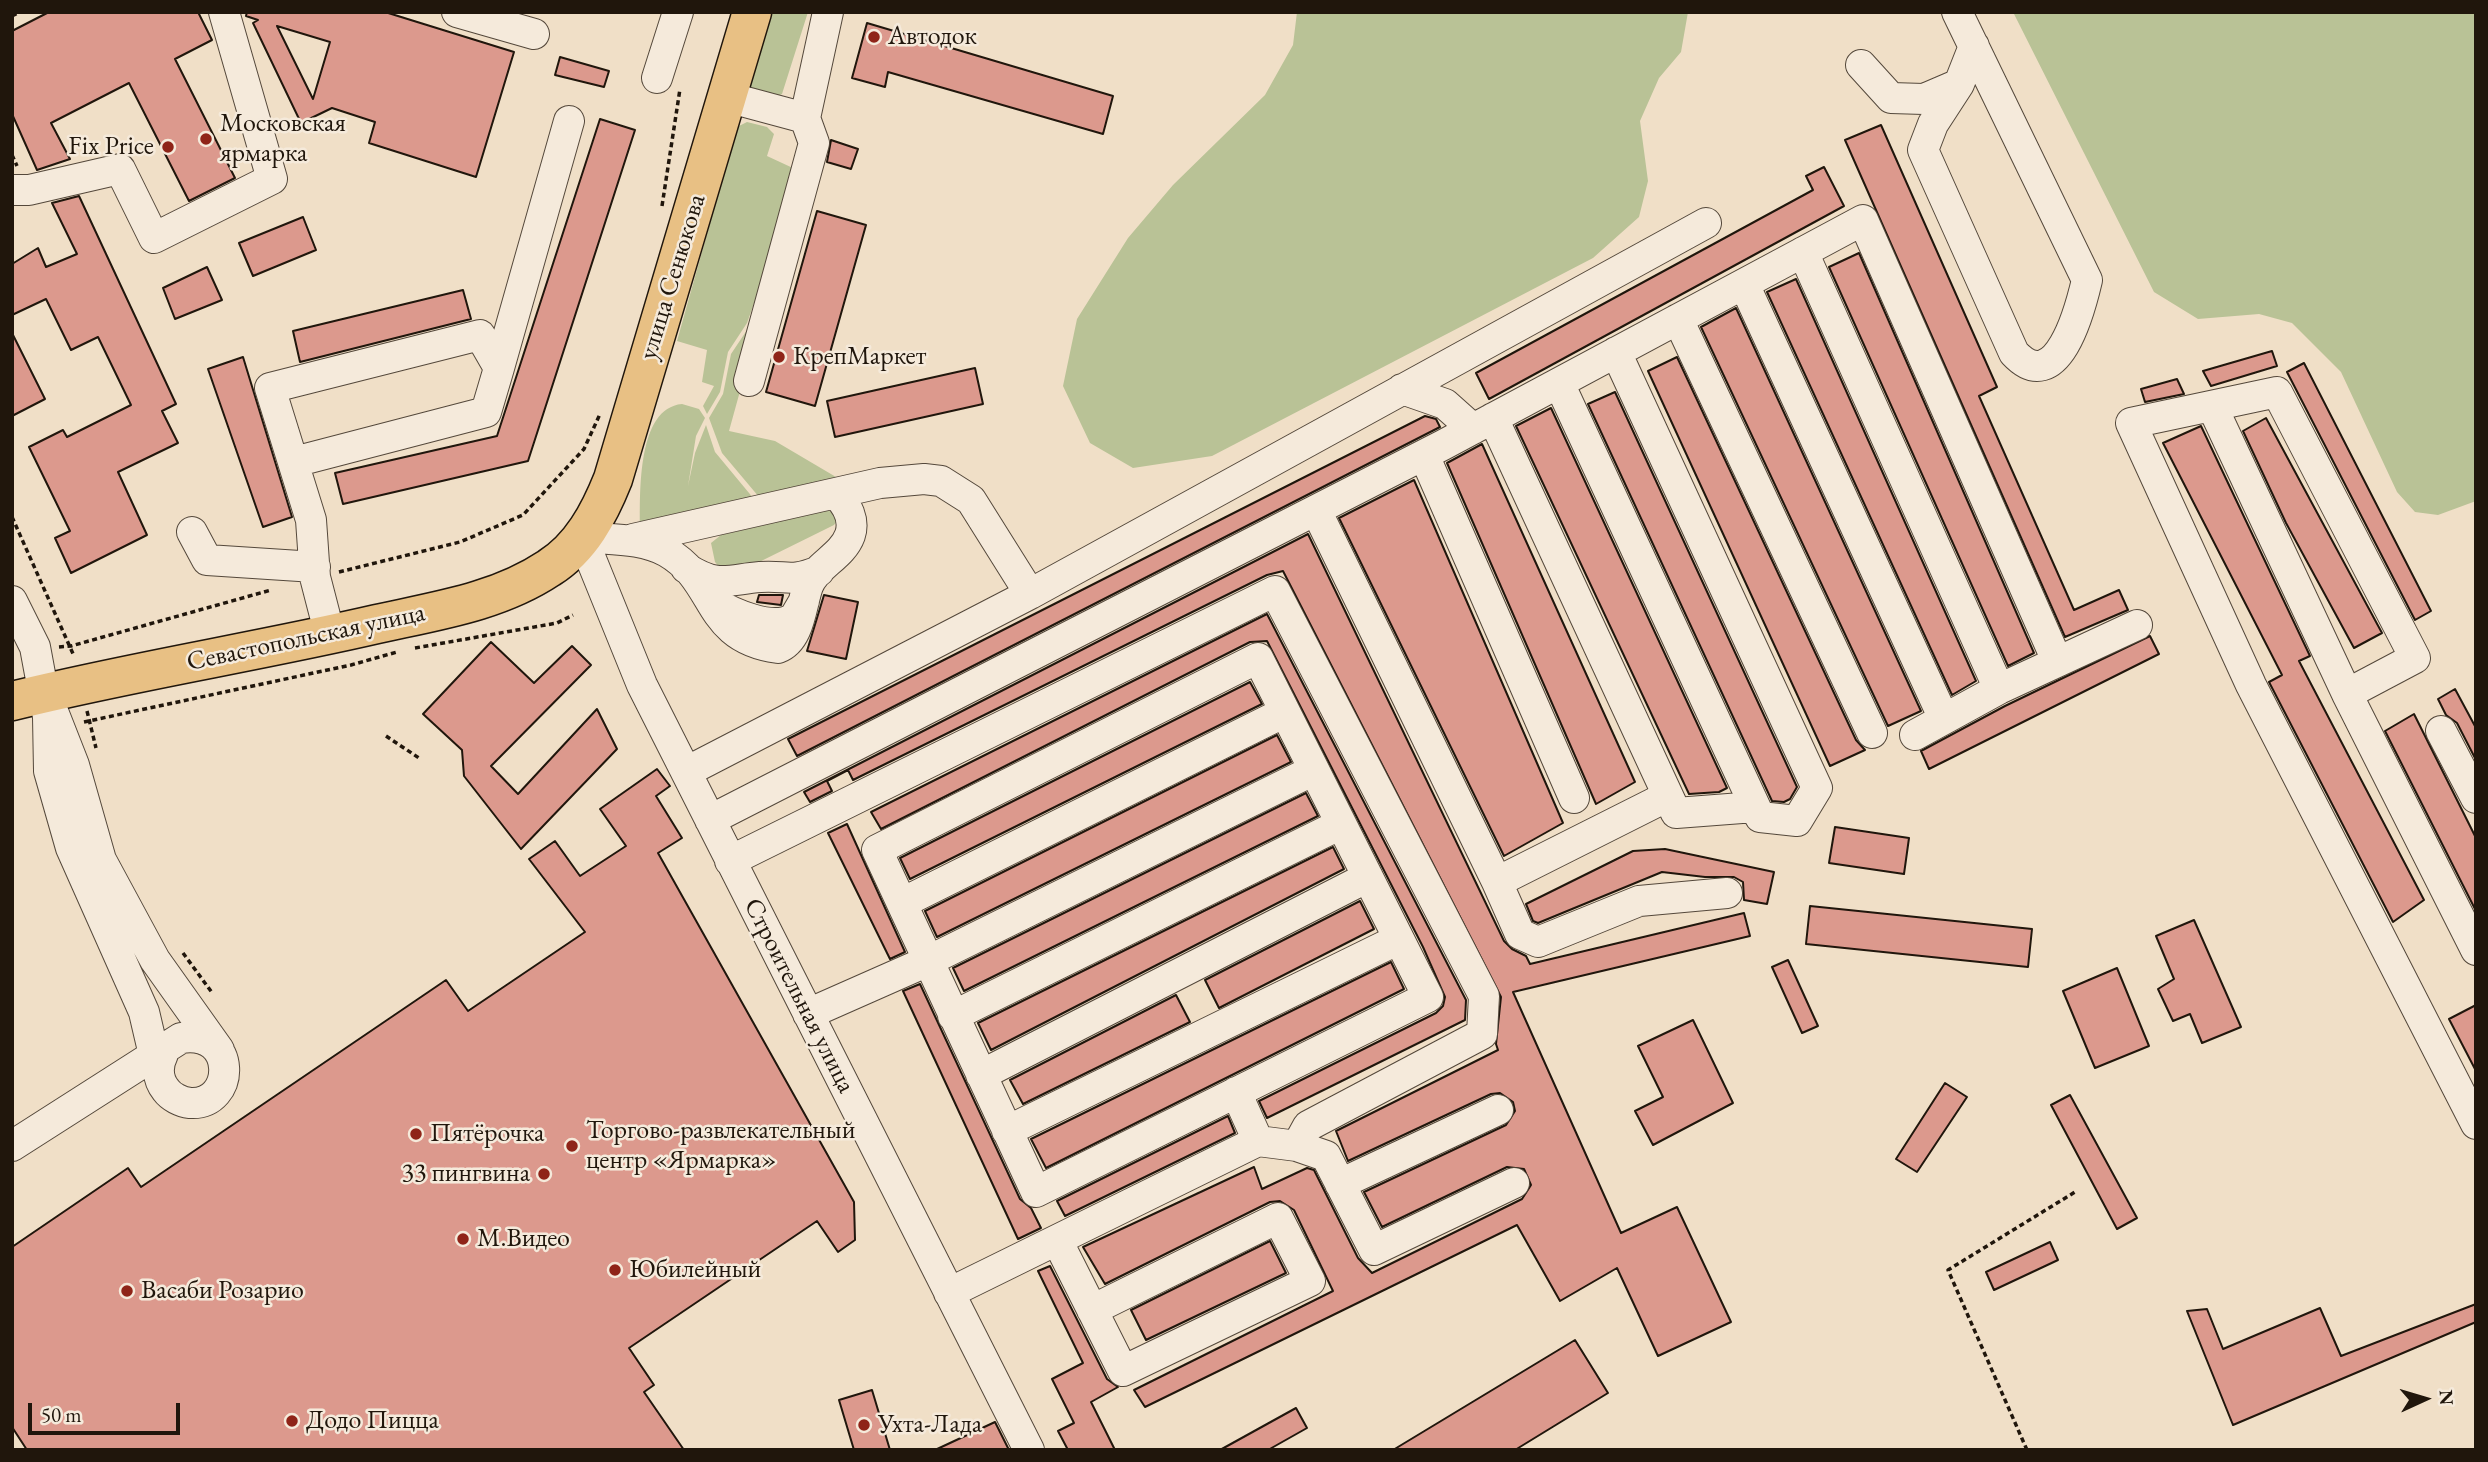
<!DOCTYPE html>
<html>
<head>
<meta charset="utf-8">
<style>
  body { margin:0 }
  #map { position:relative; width:2488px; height:1462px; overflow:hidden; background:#f0dfc7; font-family:"EB Garamond",serif }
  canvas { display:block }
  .frame { position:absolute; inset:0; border:14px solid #20160c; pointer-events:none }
  .north { position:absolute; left:2390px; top:1364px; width:70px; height:70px; -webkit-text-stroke:5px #f5eadb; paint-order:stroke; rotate:86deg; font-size:19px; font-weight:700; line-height:28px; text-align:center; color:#20160c }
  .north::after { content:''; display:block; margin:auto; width:24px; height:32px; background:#20160c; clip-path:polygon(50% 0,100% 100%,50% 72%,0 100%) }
  .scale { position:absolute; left:28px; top:1403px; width:152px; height:32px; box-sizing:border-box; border:4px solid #20160c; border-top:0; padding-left:9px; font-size:21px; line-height:24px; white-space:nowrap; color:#20160c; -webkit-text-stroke:5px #f5eadb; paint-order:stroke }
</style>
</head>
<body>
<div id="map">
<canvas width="2488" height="1462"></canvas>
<div class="frame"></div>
<div class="north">N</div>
<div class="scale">50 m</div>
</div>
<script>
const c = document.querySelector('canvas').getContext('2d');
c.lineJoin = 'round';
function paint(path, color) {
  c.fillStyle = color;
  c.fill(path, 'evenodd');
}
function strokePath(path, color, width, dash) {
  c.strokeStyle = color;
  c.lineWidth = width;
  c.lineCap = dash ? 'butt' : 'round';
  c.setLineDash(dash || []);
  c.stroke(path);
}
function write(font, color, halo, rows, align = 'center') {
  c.font = font + ' "EB Garamond",serif';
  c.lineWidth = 5;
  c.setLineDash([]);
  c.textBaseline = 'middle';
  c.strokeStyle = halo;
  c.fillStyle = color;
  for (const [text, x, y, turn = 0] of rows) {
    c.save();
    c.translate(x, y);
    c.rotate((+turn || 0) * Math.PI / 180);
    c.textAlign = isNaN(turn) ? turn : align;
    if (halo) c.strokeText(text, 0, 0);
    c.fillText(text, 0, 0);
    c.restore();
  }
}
paint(new Path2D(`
  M769,12H808L782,94L775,97L753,92L749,86Z
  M1297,12H1688L1681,52L1659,78L1640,121L1648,181L1639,217L1593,258L1212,456L1133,468L1090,443L1063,386L1077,319L1128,238L1173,185L1265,95L1293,45Z
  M2013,12H2476V501L2438,515L2415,512L2397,492L2341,372L2292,323L2259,314L2198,319L2154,292Z
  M747,122L767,127L774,134L767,156L795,169L758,292L747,323L728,352L720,392L707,414L703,406L714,386L702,382L707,350L677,341L737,127Z
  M798,181L729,431L775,441L836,477L759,497L722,453L709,418L723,394L731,354L751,324Z
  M682,404L699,409L705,418L696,436L688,486L695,453L706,425L715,452L754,499L640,528C640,492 637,408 682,404Z
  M827,510L834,513L837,521L834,525L745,569L720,568L715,562L711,543L721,535Z`), '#b9c296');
const building = new Path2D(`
  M49,12H198L212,40L175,59L235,178L189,201L129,83L51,123L70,159L37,170L12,114V31Z
  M247,12H385L514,52L476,177L369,143L375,122L332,108L301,123L253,23L258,20L246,16ZM277,26L330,42L313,99Z
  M867,23L1113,96L1103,134L888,72L885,87L852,78Z
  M560,57L609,71L604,87L555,75Z
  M600,119L635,130L528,461L343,504L335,473L497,436Z
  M1881,125L1997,387L1979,396L2074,610L2119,590L2128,610L2065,637L1845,140Z
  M831,140L858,149L851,169L827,162Z
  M1824,167L1844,206L1489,399L1476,373L1813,190L1806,176Z
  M79,196L176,404L162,411L178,443L118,472L147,535L71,573L55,538L70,531L29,447L63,430L67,437L131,405L98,337L71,350L46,299L12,315V264L38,248L46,267L77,254L52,203Z
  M817,211L866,225L815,406L766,392Z
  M303,217L316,250L253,276L239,243Z
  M1859,253L2034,653L2008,666L1829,267Z
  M207,267L222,300L175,319L163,288Z
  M1796,279L1976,681L1952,695L1767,292Z
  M463,290L471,319L300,362L293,331Z
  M1736,308L1921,711L1888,726L1701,327Z
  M12,333L45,399L12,416Z
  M2272,351L2277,366L2211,386L2203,371Z
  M243,357L292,517L263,527L208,369Z
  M1677,357L1856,740L1865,750L1830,766L1648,371Z
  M2304,363L2431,611L2415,620L2287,372Z
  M975,368L983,404L835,437L827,401Z
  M2177,379L2184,394L2145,402L2141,389Z
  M1615,392L1797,787L1790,799L1784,802L1772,801L1588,404Z
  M1551,408L1727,788L1719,792L1689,794L1516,426Z
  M1425,416L1436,419L1440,427L797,756L788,739Z
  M2266,418L2382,633L2354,648L2286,523L2243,431Z
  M2201,426L2310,656L2299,661L2424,900L2393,922L2269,682L2282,675L2163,443Z
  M1482,444L1635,782L1596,804L1447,463Z
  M1414,480L1563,823L1504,856L1339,518Z
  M1308,534L1504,941L1512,949L1526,956L1530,964L1744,913L1750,936L1513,992L1621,1233L1677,1207L1731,1322L1658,1356L1617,1268L1560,1301L1517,1225L1145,1407L1134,1390L1333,1291L1294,1210L1280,1201L1270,1202L1105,1284L1083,1247L1254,1167L1262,1189L1307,1168L1314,1170L1358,1258L1372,1273L1522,1199L1531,1185L1524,1169L1507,1167L1382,1227L1364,1192L1506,1125L1515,1111L1513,1102L1500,1093L1491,1094L1348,1161L1336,1131L1498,1050L1496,1044L1501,997L1283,571L1267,575L853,780L848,770L827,781L832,791L810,802L804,792Z
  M759,595H783L781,605L757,602Z
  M824,595L858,602L846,659L807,651Z
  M1267,614L1466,1000L1465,1020L1267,1118L1259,1101L1436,1013L1443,1006L1445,997L1423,947L1267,641L1250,642L881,829L871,812Z
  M2150,636L2159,654L1929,769L1921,751L2005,706Z
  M491,642L534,683L572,646L591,665L491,766L518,794L597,709L617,749L521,849L464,776L462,750L423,714Z
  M1250,682L1262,704L910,879L900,858Z
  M2455,689L2476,728V760L2457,723L2446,715L2438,699Z
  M2414,714L2476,838V911L2385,731Z
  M1277,735L1291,762L937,937L925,911Z
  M657,769L670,786L656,796L682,838L658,853L854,1202L855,1240L838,1252L817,1221L629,1348L654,1385L644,1392L684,1450H27L12,1427V1247L128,1168L141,1187L446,980L468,1011L585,932L529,859L555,841L580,876L626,846L600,809Z
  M1306,793L1318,816L964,991L953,968Z
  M847,824L905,952L890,959L828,833Z
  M1835,827L1909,838L1904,874L1829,863Z
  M1333,847L1344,869L991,1050L978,1023Z
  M1665,849L1774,872L1767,904L1744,900L1743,882L1734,877H1705L1662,872L1538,923L1533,921L1526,904L1633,851Z
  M1360,901L1374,929L1219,1008L1205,980Z
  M1810,906L2032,929L2028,967L1806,944Z
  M2194,920L2241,1027L2202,1043L2190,1014L2173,1021L2158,989L2174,979L2156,936Z
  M1788,960L1818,1026L1802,1033L1772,967Z
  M1391,962L1404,989L1046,1168L1031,1139Z
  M2117,968L2149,1046L2095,1068L2063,991Z
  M920,984L1020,1199L1031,1208L1041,1228L1018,1239L903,991Z
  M1176,995L1190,1022L1023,1104L1010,1080Z
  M2476,1005V1071L2449,1019Z
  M1693,1020L1733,1103L1653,1145L1635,1111L1663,1097L1638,1046Z
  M1945,1083L1967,1097L1917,1172L1896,1159Z
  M2070,1095L2137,1218L2117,1229L2051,1105Z
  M1228,1116L1235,1133L1065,1216L1057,1201Z
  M1270,1241L1286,1273L1146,1340L1131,1310Z
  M2050,1242L2058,1260L1994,1290L1986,1272Z
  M1050,1266L1107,1379L1118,1387L1091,1402L1115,1450H1068L1058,1431L1074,1423L1052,1379L1083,1363L1038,1271Z
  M2476,1304V1322L2233,1425L2187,1311L2207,1309L2223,1349L2320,1308L2341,1356Z
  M1575,1340L1608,1393L1515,1450H1393Z
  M872,1390L890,1450H854L839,1400Z
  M1296,1408L1307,1428L1268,1450H1220Z
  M995,1422L1009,1450H935Z`);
paint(building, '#dc998d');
strokePath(building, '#20160c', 2);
const minor = new Path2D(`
  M457,12L534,34
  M1957,12L2087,280C2080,310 2057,399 2014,353L1923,150L1933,124L1959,84L1974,46
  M1861,65L1891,98L1924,99L1959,84
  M657,78L678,12
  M727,97L805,118L828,12
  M12,190H29L120,169L154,238L272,179L224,12
  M1803,252L1999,689
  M1744,284L1944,719
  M1678,319L1872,733
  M499,368L569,121
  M749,381L814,143L805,118
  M1559,383L1760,817L1797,821L1817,788L1616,352
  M1402,389L1445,404L1473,429
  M2212,406L2347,694L2476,950
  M1493,418L1676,813L1755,807
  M1424,455L1574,798
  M294,462L486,412L499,368L480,335L270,388L311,520L315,577L330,635
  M837,495C847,505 855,520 850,535C842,557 816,565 808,586C801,605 800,640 778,648C704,638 719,582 667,552C642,538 611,540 582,537L642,685L1029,1450
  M1316,510L1497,882L1668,796
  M192,532L207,560L315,567
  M633,539L880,483L924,479L941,481L971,500L1030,594
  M686,568C718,588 726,580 760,577C788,575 789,583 819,571
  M12,601L35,647L48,717L49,771L71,848L144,1012L158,1072
  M712,601C731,613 773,632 794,618L804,601
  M1258,658L1428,997L1036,1192L877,850Z
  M2347,694L2415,658L2277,392L2131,423L2251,685L2476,1124
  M54,714L74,765L101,860L155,960L219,1050
  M2441,731L2476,798
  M1915,735L1999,689L2137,625
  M686,772L1030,594L1706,223
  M710,820L1443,445L1863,220L2057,661
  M730,861L1275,591L1484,996L1482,1034L1308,1126L1297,1146
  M1497,882L1520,934L1538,942L1639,901L1727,893
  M902,903L1285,712
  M808,1014L928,961L1314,770
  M953,1016L1341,824
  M981,1075L1368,877
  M1236,1092L1258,1141
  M1007,1131L1399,939
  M12,1146L181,1038C238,1029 236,1106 190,1103C181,1102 171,1097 166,1090C157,1079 157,1066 163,1054
  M1340,1184L1498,1110
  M1057,1240L1123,1371L1310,1281L1278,1218L1092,1310
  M949,1293L1258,1141L1297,1146L1326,1156L1374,1250L1514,1183`);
const major = new Path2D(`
  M12,701C133,671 256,652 377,624C436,611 498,602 549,568C581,548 599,514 613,479L752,12`);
strokePath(minor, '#54483b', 32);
strokePath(major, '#20160c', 41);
strokePath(new Path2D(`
  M12,16L20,12
  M12,155L17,166
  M662,206L680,89
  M12,517L74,656
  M339,572L460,542L523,515L584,449L600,414
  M59,647L71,646L271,590
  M415,648L557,623L573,615
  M87,711L96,748
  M84,722L351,665L397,652
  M386,736L419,758
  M183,953L213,994
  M2027,1450L1948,1270L2075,1192`), '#20160c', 3.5, [5, 3.5]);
strokePath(minor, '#f5eadb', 30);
strokePath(major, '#e8c084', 38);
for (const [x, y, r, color] of [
  [874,37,7,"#8f2418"],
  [206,139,7,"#8f2418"],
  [168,147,7,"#8f2418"],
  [779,357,7,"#8f2418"],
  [416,1134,7,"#8f2418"],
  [572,1146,7,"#8f2418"],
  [544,1174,7,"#8f2418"],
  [463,1239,7,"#8f2418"],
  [615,1270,7,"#8f2418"],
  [127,1291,7,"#8f2418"],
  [292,1421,7,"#8f2418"],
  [864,1425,7,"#8f2418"]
]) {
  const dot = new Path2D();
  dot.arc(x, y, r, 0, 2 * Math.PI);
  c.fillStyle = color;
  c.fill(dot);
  strokePath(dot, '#f5eadb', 2.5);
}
write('26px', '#20160c', '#f5eadb', [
  ["Автодок",888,37],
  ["Московская",220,124],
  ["ярмарка",220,154],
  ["Fix Price",154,147,"right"],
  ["КрепМаркет",793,357],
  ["Торгово-развлекательный",586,1131],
  ["центр «Ярмарка»",586,1161],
  ["Пятёрочка",430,1134],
  ["33 пингвина",530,1174,"right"],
  ["М.Видео",477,1239],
  ["Юбилейный",629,1270],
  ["Васаби Розарио",141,1291],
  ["Додо Пицца",306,1421],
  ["Ухта-Лада",878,1425]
], 'left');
write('26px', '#20160c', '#f5eadb', [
  ["улица Сенюкова",673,277,-73],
  ["Севастопольская улица",306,638,-12],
  ["Строительная улица",799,996,63]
]);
</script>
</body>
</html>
